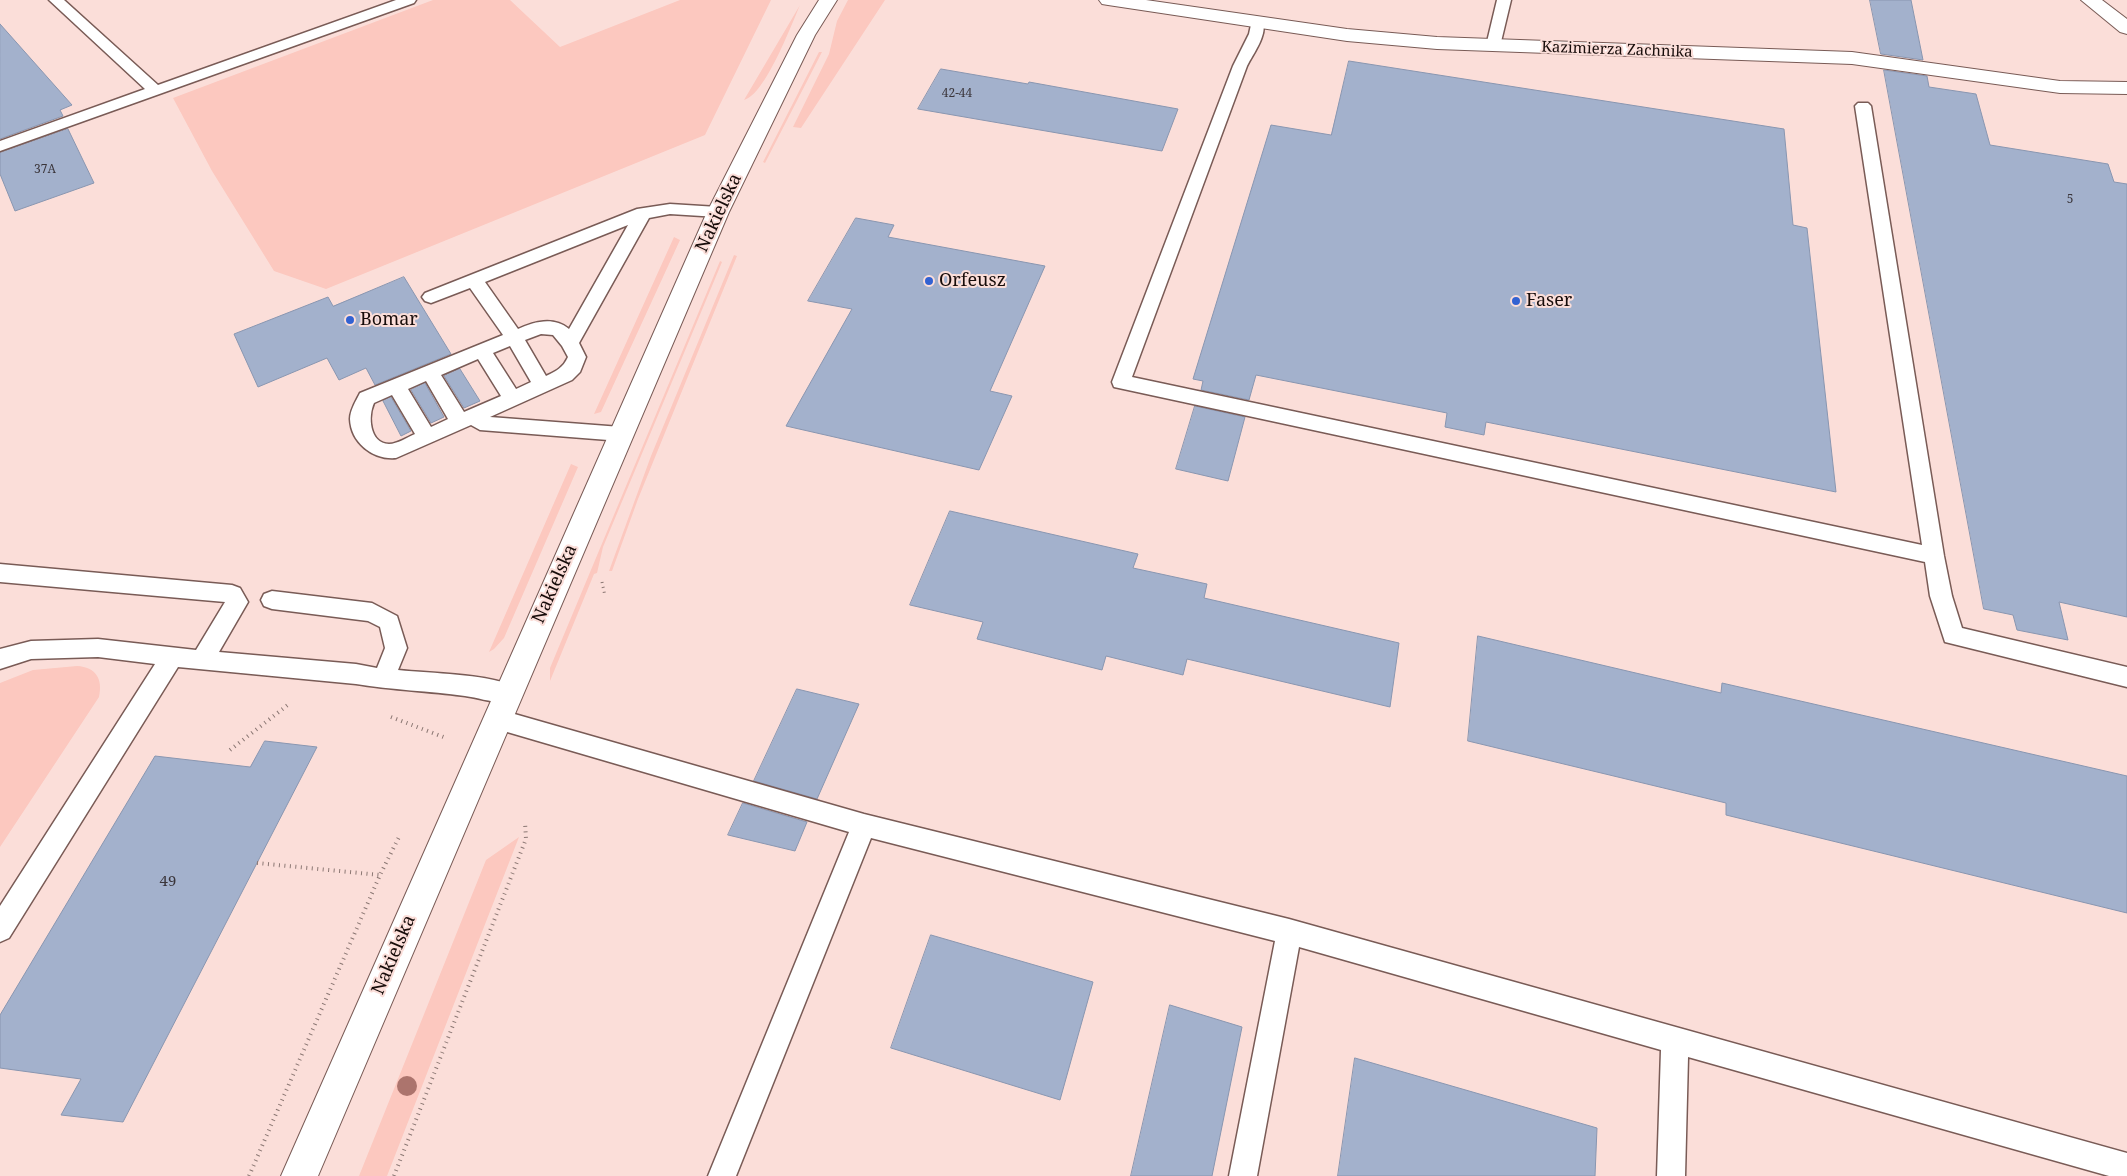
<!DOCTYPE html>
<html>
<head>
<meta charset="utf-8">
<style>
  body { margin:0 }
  canvas { display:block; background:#fbded9 }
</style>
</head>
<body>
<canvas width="2127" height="1176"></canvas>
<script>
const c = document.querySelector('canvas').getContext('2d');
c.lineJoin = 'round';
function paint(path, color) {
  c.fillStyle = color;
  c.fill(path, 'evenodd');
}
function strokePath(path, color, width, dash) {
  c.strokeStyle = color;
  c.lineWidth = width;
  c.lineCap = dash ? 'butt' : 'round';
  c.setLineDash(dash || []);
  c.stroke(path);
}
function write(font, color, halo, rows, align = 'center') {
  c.font = font + ' "Noto Serif",serif';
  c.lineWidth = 4;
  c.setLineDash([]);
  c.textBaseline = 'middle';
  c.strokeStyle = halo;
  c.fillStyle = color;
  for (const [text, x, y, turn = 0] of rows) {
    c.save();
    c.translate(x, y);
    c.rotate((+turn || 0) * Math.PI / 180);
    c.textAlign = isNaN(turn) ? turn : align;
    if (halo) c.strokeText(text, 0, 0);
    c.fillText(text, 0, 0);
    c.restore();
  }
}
paint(new Path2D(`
  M433,0H510L560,47L680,0H771L705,135L326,289L274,271L212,171L173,98Z
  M848,0H885L801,128L793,127L829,54L837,21Z
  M800,5C791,26 765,95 744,100Z
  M819,52H822L765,163L763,162Z
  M674,237L680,240L601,412L594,414Z
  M734,255L737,256L638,499L612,571H609L651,456Z
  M720,261L722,262L603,547L597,573L594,574L550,681V668Z
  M571,464L578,467L504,638L494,649L489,652Z
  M77,666C96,667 103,679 99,697L0,847V683L33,670Z
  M519,837L387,1176H359L486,860Z`), '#fcc8bf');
const building = new Path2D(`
  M1870,0H1911L1923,60L1881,54Z
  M0,24L72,105L60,110L63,116L0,139Z
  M1349,61L1784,129L1793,225L1807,228L1836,492L1486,422L1484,435L1445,427L1447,413L1256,375L1249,400L1201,390L1203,381L1193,379L1271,125L1331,135Z
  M941,69L1028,84L1029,82L1178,109L1162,151L918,109Z
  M1884,70L1927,76L1929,87L1976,94L1990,145L2108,164L2114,182L2127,184V617L2059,602L2068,640L2017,630L2013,615L1984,609Z
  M68,129L94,183L15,211L0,174V153Z
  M856,218L894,225L888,237L1045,266L990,391L1012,396L979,470L786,426L852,309L808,301Z
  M404,277L451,354L375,385L366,368L339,380L327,358L258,387L234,334L328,297L333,306Z
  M460,369L480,401L464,408L444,376Z
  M425,383L444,417L431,423L411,390Z
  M391,397L411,431L401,436L383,401Z
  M1195,406L1245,417L1228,481L1176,469Z
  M950,511L1138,554L1133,568L1207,584L1204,598L1399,643L1390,707L1187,659L1183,675L1106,656L1102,670L977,639L983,622L910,605Z
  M1478,636L1721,693L1722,683L2127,776V913L1726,815V803L1468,741Z
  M797,689L859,704L817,799L754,781Z
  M265,741L317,747L123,1122L61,1115L81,1079L0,1068V1015L155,756L250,767Z
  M743,803L807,822L795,851L728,835Z
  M931,935L1093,982L1060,1100L891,1048Z
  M1170,1005L1242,1027L1212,1176H1131Z
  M1355,1058L1597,1128L1595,1176H1338Z`);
paint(building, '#a3b1cc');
strokePath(building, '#8996b0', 1);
const lane = new Path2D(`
  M49,0H64L158,85L396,0H416L414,3L0,151V141L145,89Z
  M1497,0H1511L1500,46L1498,49H1488L1486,46Z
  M1257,19L1262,20C1269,33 1253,54 1247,66L1132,377L1922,545L1855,106L1858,103H1868L1871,106L1944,556L1952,596L1962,628L2127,667V687L1945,642L1930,596L1925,562L1114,387L1112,382L1233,66L1249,34L1252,20Z
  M670,204L718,207L724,208L726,212L724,216L718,217L670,214L649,218L579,343L586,357L580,372L572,380L490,417L621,427L628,429L631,434L628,439L621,441L480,430L471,425L396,458C373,460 351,443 350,419C350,410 356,401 360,393L503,335L470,288L431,303L425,301L422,297L425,293L637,209ZM628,225L569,329C553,316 534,322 518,329L485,282ZM541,334L553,335L562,346L568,357C563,368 556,371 546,376L525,340ZM510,346L531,382L516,389L493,353ZM478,359L501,396L464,412L441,375ZM426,381L448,419L431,427L408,389ZM392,395L415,434C408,437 397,444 389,444C369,443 368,416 374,403Z
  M0,564L232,585L240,588L248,602L219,652L356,664L377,668L385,648L380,627L368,621L272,609L264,606L261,600L264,594L272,591L372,603L397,616L407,648L398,670C436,674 479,673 515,686L518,693L515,700C500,706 481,698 465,696C429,691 392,690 356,684L178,667L9,938L0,942V906L155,664L98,657L31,659L0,669V649L31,641L98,639L196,650L225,602L0,582Z
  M497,709L864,814L1289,919L2127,1153V1176H2109L1688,1057L1685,1176H1657L1661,1050L1299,947L1257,1176H1229L1275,941L871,838L736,1176H708L849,832L497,729L489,726L486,719L489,712Z`);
const street = new Path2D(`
  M1099,0H1146L1347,29L1437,37L1852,52L2060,81L2127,82V94L2060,93L1852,64L1437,49L1347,41L1108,5L1102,4Z
  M2081,0H2102L2127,19V34L2120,32Z`);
const secondary = new Path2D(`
  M819,0H837L815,35L729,212L318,1176H281L707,212L797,35Z`);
strokePath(lane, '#795b56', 3);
strokePath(street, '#795b56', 2);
strokePath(secondary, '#795b56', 2);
strokePath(new Path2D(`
  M602,582L605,596`), '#8b7773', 3, [1, 4]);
strokePath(new Path2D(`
  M391,717L446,738
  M230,750L289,704
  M257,863L380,875
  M249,1176L380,875L400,835
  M394,1176L526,839L525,822`), '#8b7773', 4, [1, 4.5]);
paint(lane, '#fff');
paint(street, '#fff');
paint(secondary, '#fff');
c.fillStyle = '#ac746d';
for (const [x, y] of [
  [407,1086]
]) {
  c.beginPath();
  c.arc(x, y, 10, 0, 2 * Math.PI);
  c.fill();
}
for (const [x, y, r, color] of [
  [929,281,5,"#3362d2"],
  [1516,301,5,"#3362d2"],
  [350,320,5,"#3362d2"]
]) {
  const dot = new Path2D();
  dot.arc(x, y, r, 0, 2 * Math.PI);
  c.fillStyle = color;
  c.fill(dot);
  strokePath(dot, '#fbded9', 2);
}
write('12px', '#3a353a', null, [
  ["42-44",957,94],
  ["37A",45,170],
  ["5",2070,200]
]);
write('15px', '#170c0a', '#fbded9', [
  ["Kazimierza Zachnika",1617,50,2]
]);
write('15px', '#3a353a', null, [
  ["49",168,882]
]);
write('18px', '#170c0a', '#fbded9', [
  ["Nakielska",719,213,-65],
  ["Nakielska",555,584,-66],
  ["Nakielska",394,955,-67]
]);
write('18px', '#170c0a', '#fbded9', [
  ["Orfeusz",939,281],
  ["Faser",1526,301],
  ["Bomar",360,320]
], 'left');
</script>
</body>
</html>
